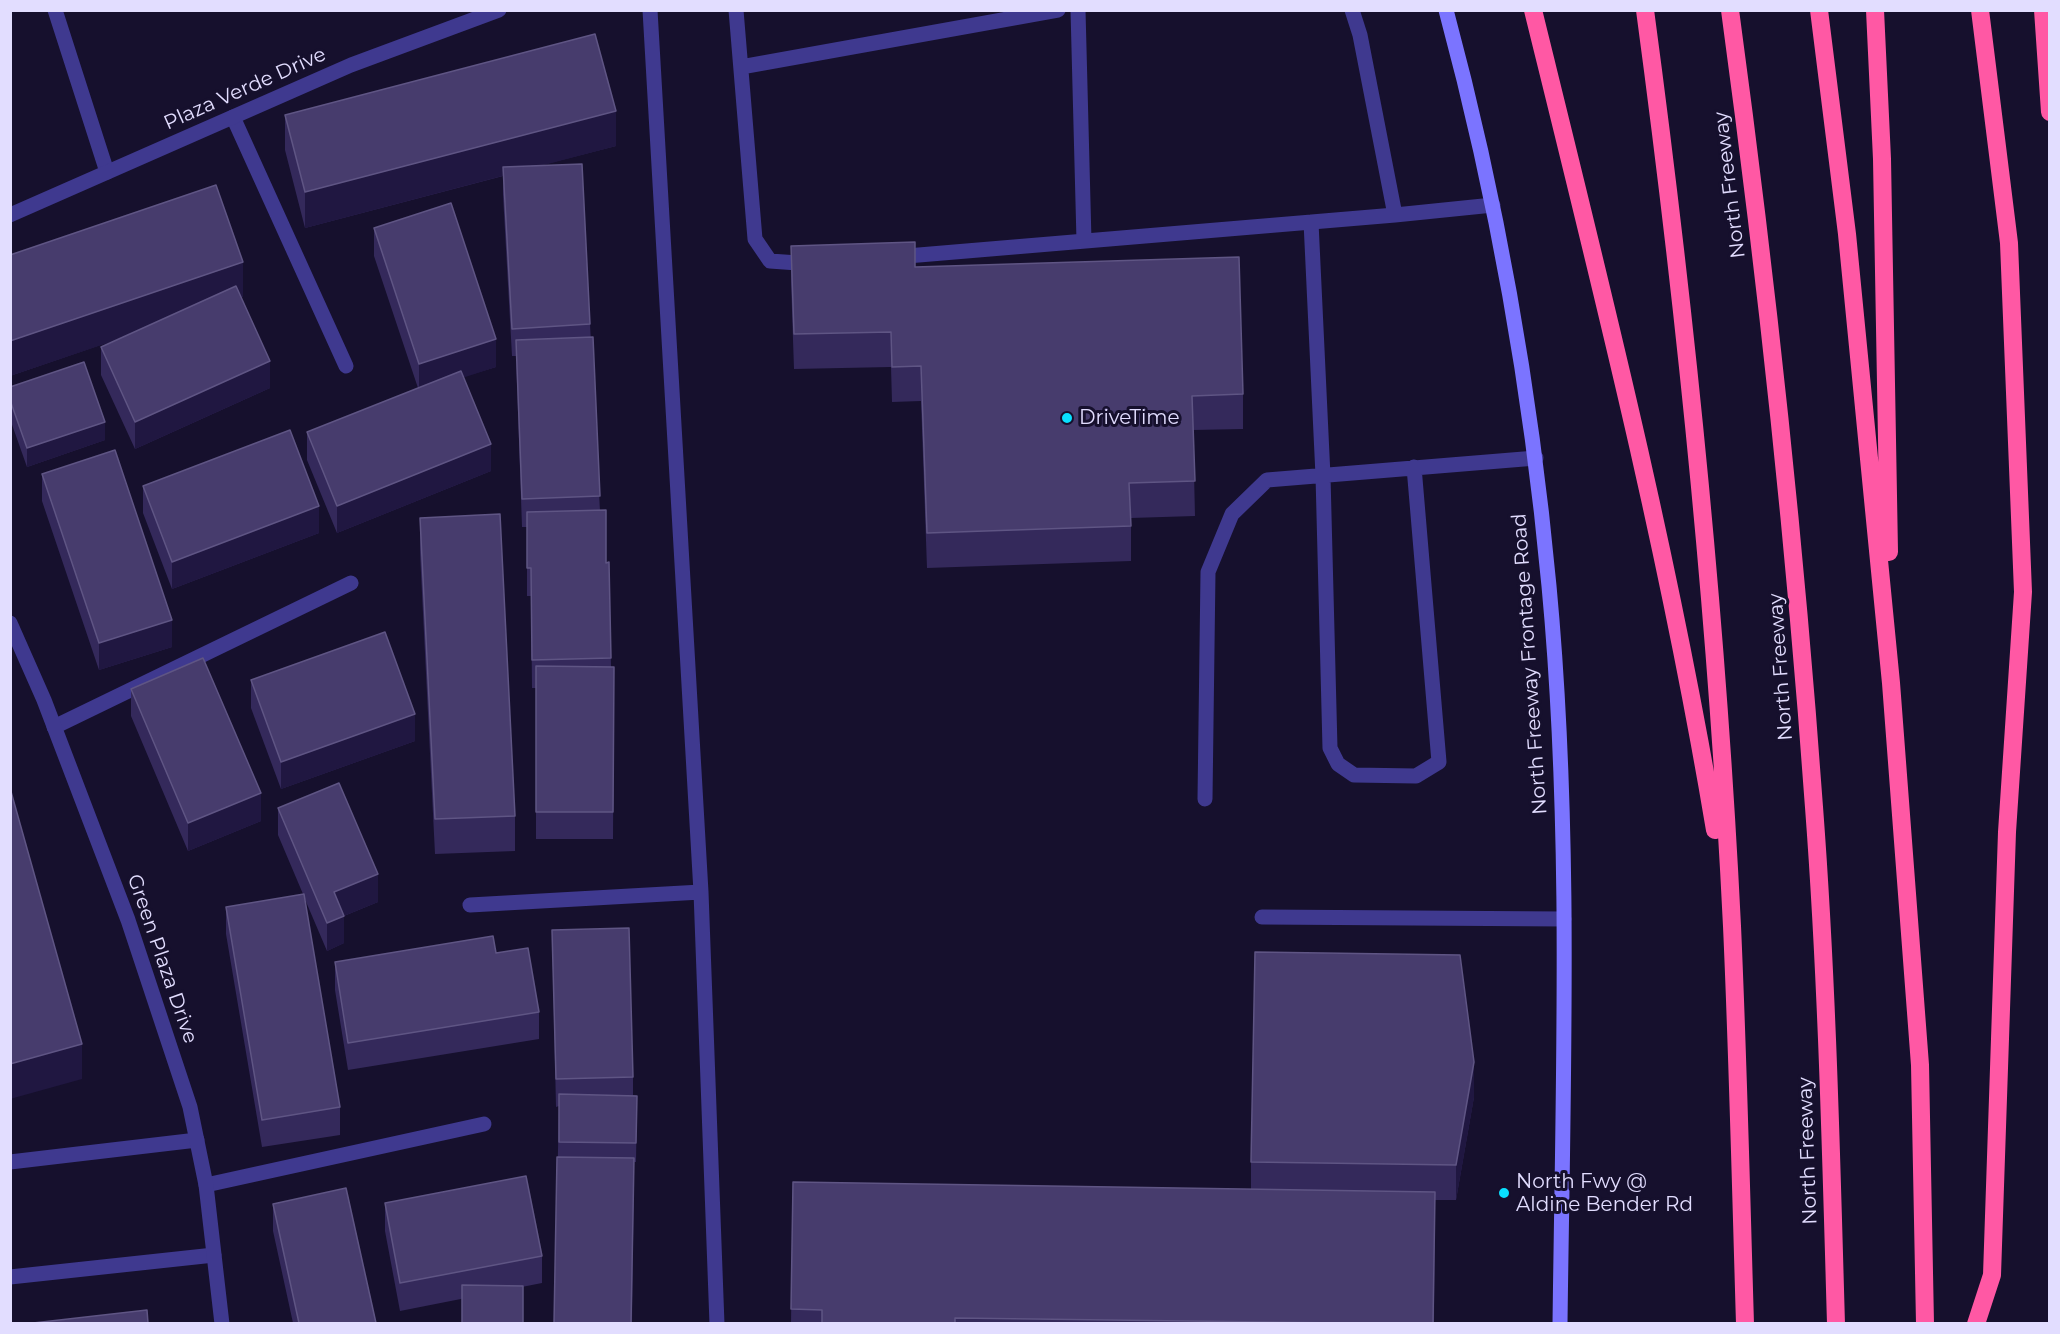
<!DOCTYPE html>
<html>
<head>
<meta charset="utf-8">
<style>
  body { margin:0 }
  #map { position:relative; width:2060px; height:1334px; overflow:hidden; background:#16102d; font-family:Montserrat,sans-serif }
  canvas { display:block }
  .frame { position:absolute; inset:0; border:12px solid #e2ddff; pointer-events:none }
</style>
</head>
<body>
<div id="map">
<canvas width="2060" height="1334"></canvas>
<div class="frame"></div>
</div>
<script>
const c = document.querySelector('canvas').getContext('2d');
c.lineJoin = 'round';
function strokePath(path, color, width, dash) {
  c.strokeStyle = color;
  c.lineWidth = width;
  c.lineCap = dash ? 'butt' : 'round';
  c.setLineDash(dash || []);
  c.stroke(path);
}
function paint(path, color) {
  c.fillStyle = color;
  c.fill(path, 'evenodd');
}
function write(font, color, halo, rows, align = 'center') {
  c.font = font + ' Montserrat,sans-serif';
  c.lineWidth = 6;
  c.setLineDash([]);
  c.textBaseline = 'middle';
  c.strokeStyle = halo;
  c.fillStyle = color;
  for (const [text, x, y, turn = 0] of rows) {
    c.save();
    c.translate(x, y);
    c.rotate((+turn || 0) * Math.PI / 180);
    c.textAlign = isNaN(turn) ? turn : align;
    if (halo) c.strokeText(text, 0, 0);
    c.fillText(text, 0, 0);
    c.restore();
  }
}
strokePath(new Path2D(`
  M55,10L107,172
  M650,10L701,892L717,1324
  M736,10L755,239L770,261L812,264
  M1078,10L1084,241
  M1352,10L1360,35L1395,215
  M741,67L1058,10
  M233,117L346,366
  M1311,222L1323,476L1330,748L1338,764L1354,775L1416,776L1439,762L1414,467
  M895,257L1395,215L1493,205
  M54,727L351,583
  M1205,799L1208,572L1232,514L1267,480L1536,458
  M470,905L701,892
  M1262,917L1564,919
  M10,1162L197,1140
  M206,1185L484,1124
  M10,1277L214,1255`), '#3f398f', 15);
strokePath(new Path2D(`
  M10,215L351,65L499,10
  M10,623L44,700L128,920L190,1107L206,1185L222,1324`), '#3f398f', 15);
strokePath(new Path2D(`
  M1446,10C1497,199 1531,391 1549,586C1572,831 1563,1078 1560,1324`), '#7b74ff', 15);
strokePath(new Path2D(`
  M1533,10C1600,282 1669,554 1715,830
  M1645,10C1686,315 1717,620 1732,926C1738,1059 1741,1191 1745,1324
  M1730,10C1766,275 1795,541 1814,807C1827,979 1831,1151 1836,1324
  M1819,10L1847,234L1891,683L1920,1065L1925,1324
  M1875,10L1882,159L1889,552
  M2043,10L2050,112
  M1976,1324L1992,1275L2007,832L2023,592L2009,243L1980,10`), '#ff58a4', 18);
paint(new Path2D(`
  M285,115L616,146L542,165L590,324L600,511L606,563L609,562L611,667H614L613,839H536V688H532L531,596H527V527H522L516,356H512L503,195V176L305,228L285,150Z
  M216,185L243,262V297H241L270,361V388L135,449L101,375V347L121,338L10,376V255Z
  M374,228L496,367L463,377L491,471L337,533L307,460V432L418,388L374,256Z
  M791,246L915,267L1243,394V429L1193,430L1195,516L1131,518V561L927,568L921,401L892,402L891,367L794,369L791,281Z
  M10,387L105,440L27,467L10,419Z
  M42,474L172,647L99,670L42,501Z
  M143,486L319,533L172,589L143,513Z
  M420,518L515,816V851L435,854L420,553Z
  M251,680L415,741L281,789L251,708Z
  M131,689L261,821L188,851L131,716Z
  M278,808L378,902L344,916V943L327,951L304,897L340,1107V1135L262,1147L226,934V907L303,894L278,835Z
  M552,930L633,1077V1095L637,1096L636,1162H634L632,1323H554L559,1106L556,1107Z
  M496,953L539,1012V1039L348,1070L335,990V962Z
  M1474,1097L1456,1200H1435L1434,1323H791L793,1182L1251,1189V1162Z
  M385,1203L542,1256V1283L400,1311L385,1231Z
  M273,1204L376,1323H293L273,1231Z`), '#34295b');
paint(new Path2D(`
  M616,111V146L305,228V192Z
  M243,262V297L10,376V341Z
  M496,339V367L419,392V364Z
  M270,361V388L135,449V422Z
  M105,422V440L27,467V448Z
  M491,444V471L337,533V506Z
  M319,506V533L172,589V562Z
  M172,620V647L99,670V643Z
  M415,714V741L281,789V762Z
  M261,793V821L188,851V823Z
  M378,874V902L334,920V892Z
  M344,916V943L327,951V923Z
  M82,1044V1079L10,1099V1064Z
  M1474,1062V1097L1456,1200V1165Z`), '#201741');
const building = new Path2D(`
  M595,34L616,111L305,192L285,115Z
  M582,164L590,324L512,329L503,167Z
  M216,185L243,262L10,341V255Z
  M451,203L496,339L419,364L374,228Z
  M915,242V267L1239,257L1243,394L1192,396L1195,481L1129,483L1131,526L927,533L921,366L892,367L891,332L794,334L791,246Z
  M236,286L270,361L135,422L101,347Z
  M593,337L600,496L522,499L516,340Z
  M84,362L105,422L27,448L10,400V387Z
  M461,371L491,444L337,506L307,432Z
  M290,430L319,506L172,562L143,486Z
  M115,450L172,620L99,643L42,474Z
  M606,510V563L609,562L611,658L532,660L531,568H527V512Z
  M500,514L515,816L435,819L420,518Z
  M385,632L415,714L281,762L251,680Z
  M203,658L261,793L188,823L131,689Z
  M536,666L614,667L613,812H536Z
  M339,783L378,874L334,892L344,916L327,923L278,808Z
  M10,788L82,1044L10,1064Z
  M304,894L340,1107L262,1120L226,907Z
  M629,928L633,1077L556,1079L552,930Z
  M493,936L496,953L528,948L539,1012L348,1043L335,962Z
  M1255,952L1460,955L1474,1062L1456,1165L1251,1162Z
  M559,1094L637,1096L636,1143L559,1142Z
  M557,1157L634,1158L631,1323H554Z
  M526,1176L542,1256L400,1283L385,1203Z
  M793,1182L1435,1192L1433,1323H1342L955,1318V1323H822V1310L791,1309Z
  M346,1188L376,1323H299L273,1204Z
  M462,1285L523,1286V1323H462Z
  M147,1310L148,1323H33Z`);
paint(building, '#473c6d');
strokePath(building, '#5f5584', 1.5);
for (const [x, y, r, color] of [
  [1067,418,6,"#09e0ff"],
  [1504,1193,6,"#09e0ff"]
]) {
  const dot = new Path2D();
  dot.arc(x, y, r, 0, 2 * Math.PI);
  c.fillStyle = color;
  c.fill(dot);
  strokePath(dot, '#16102d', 2);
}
write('20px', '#e2ddff', '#16102d', [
  ["Plaza Verde Drive",245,89,-24],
  ["North Freeway",1730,185,-97],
  ["North Freeway Frontage Road",1530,664,-94],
  ["North Freeway",1781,667,-94],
  ["Green Plaza Drive",162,959,71],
  ["North Freeway",1808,1151,-92]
]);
write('20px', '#e2ddff', '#16102d', [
  ["DriveTime",1079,418],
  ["North Fwy @",1516,1182],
  ["Aldine Bender Rd",1516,1205]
], 'left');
</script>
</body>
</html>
